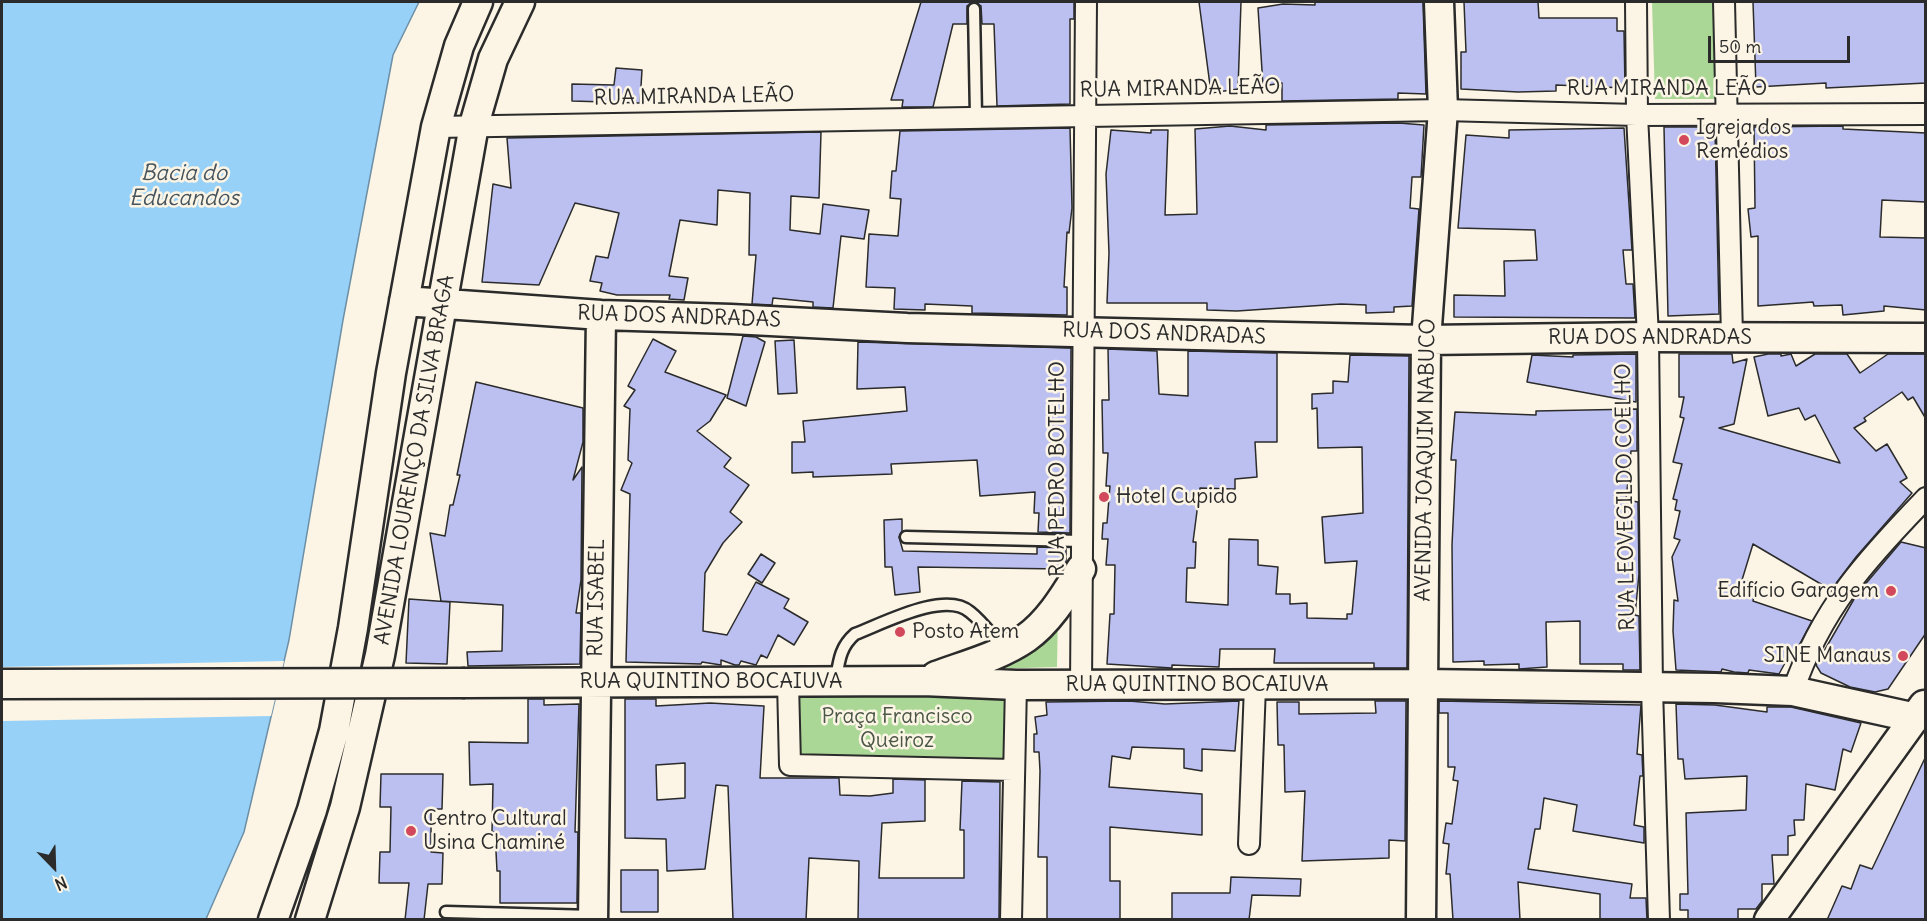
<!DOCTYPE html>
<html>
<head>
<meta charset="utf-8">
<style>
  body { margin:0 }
  #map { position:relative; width:1927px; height:921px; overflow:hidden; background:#fcf5e5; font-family:Delius,sans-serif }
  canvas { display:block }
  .frame { position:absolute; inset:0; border:3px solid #2b2b2b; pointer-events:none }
  .north { position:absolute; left:24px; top:837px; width:60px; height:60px; -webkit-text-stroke:4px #fcf5e5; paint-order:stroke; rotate:157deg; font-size:16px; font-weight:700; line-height:24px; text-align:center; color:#2b2b2b }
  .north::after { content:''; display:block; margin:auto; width:21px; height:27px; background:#2b2b2b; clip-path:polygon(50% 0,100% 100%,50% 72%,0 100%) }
  .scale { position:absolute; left:1708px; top:36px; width:142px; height:27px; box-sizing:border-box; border:3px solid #2b2b2b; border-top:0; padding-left:8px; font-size:18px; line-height:21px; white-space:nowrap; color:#2b2b2b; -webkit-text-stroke:4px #fcf5e5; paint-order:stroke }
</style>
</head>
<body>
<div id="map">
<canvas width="1927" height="921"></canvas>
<div class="frame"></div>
<div class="north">N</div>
<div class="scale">50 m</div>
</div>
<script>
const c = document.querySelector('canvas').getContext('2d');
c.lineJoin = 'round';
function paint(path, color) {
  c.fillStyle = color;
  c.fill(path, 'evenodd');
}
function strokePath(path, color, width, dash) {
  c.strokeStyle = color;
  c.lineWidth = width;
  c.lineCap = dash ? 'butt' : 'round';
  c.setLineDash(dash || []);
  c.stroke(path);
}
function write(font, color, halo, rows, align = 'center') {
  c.font = font + ' Delius,sans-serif';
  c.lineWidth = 5;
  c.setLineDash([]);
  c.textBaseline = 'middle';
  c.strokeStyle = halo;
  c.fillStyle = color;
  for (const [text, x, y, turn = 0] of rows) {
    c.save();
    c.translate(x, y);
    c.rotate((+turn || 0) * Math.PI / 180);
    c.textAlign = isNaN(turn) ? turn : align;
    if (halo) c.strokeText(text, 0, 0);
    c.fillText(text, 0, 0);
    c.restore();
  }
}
paint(new Path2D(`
  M1652,2H1713L1715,99H1655Z
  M1058,614L1057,667L990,669Z
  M790,695H1005V763H790Z`), '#aad796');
const water = new Path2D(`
  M2,2H419L393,55L343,320L289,640L244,832L206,919L2,920Z`);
paint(water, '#98d1f8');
strokePath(water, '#6c8fa6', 1.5);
paint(new Path2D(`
  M284,661L271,716L2,721V667Z`), '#fcf5e5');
const building = new Path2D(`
  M921,2H1074V19H1070V104L997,106L994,24H982L981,6L974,2L967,6V24H953L933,107H902L903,100H891Z
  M1199,2H1241L1238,89L1211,93Z
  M1315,2H1423L1426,94L1398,93V99L1282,101V83L1263,86L1258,8L1283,4L1315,5Z
  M1464,2H1538L1539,18H1617V31H1624L1625,88L1556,85V91L1518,92L1461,89V52H1466Z
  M1753,2H1926V83L1826,88V83L1756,87Z
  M616,68L642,70L640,103L572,101V84L614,85Z
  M1399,123L1424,125L1421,177H1412L1410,208L1419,209L1412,306L1394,307V312L1366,313V305L1341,304L1237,311L1207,310V303H1107L1109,253L1106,174L1111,130L1151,133V130H1168L1165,215L1197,214L1195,129L1230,126L1266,130V125Z
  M1843,126V129L1926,133V202L1882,200L1880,237L1926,238V310L1884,306V311L1843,315L1842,305L1814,306L1813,302L1758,306V236L1751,237L1748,209L1755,208L1754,127Z
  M1664,127H1715L1719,314L1668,316Z
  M1070,128L1072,208L1069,233L1067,232L1064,287H1067V315L972,313V306L925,304V310L894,309L895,288L866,287L869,234L898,236L901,199L890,198L892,171H896L900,131Z
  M1624,128L1632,250H1623L1626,284H1633L1635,318L1454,317V295L1505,296L1504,261L1537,260L1535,230L1458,228L1466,135L1509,138V130Z
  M821,132L819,198L791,196L790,230L820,234L823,204L869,210L864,239L841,236L833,308L813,307V302L773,298L772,305L752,304L756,255H749L750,193L718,190L717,225L680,220L669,276L688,278L684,300L669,299L670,295H617L600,291L602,283L590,281L596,256L608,258L619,213L575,203L539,285L482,282L493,184L511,188L507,138Z
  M743,336L756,337L765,342L746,406L727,398Z
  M653,339L676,351L665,372L726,395L710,421L697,431L731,458L724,467L749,485L730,512L742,522L723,543L705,573L703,631L727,635L756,582L789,599L784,608L808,622L794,645L778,635L767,658L761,655L756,665L741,661L739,665H735L721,660V665L702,662L701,664L626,662L630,494L621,490L632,463L628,460L630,409L624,406L635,390L628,386Z
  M794,340L797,393L778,394L775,341Z
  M858,342L1071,348L1070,533L1038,532L1039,513H1034L1035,492L980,496L977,460L891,464L892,474L813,477V472L792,473V442H805L803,421L907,411L905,387L857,389Z
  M1108,349L1157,351L1159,394L1188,396V351L1277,353V442H1255L1257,477L1235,479V489L1200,488L1193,542H1196L1195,568H1187L1186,602L1228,605L1229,539L1258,540V565L1278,567L1276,594H1290V604L1307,603V618L1347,619V614H1352L1357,561L1325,563L1322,517L1363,513L1362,447L1318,448L1317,408L1312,409V394L1333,393V381L1348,382L1350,355L1409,356L1407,668H1374V663H1274L1275,649H1220L1219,667L1172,665V668L1107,664L1110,614H1114L1115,565H1106L1108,539H1102L1103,523H1107L1110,486H1106L1108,453H1103L1102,400H1109Z
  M1636,354V402L1527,382L1532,355L1573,357V355Z
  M1679,354H1732L1733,363L1747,359L1734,424L1719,428L1840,463L1815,415L1805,420L1799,408L1768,416L1754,357L1768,354H1781V356L1791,354L1796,366L1815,354H1847L1860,373L1888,354H1926V419L1913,397L1908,400L1902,392L1864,418L1866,421L1854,428L1876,451L1887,444L1907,478L1900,482L1912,493L1856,557L1831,590L1753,544L1742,580L1756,583L1753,601L1812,621L1795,653L1791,652L1779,674L1749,670L1748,673L1734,672L1722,669L1721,672L1676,670L1673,631L1674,600L1678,601L1672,557L1680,540L1674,538L1680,511L1675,510L1677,500L1673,499L1682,464L1673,462L1684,418L1680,417L1684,397H1679Z
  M476,382L583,408V442L573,480L582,467L581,580L576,613H581L580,664L468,666L467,652L502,651L503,605L441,601L430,533L445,536L450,505H453L460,475H457Z
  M1637,409V451H1631L1626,500L1638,502L1639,574L1635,615L1639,616L1640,670H1623V664H1580V621L1546,622L1547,667L1519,669V664L1484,665V661L1453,662L1452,545L1456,460H1451L1455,412L1536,415V411Z
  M902,519V531L899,537L903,551L1037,554V547L1066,548V562L1062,569L918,567L920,592L895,595L892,567H885L884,520Z
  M1901,542L1926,548V633L1888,689L1875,692L1850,687L1821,673L1816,665L1857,594Z
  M761,554L775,563L762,583L748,574Z
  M409,599L450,602L447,664L406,663Z
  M528,699H544V705L579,704L575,832H578L577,903H500V871H497L495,832H492L493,784L470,785L469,742L528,743Z
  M625,699H656V706L710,703L764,706L760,778H839L840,795L870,796L893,793V779L925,780V821L882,823L879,878H964V830H960L962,781L1000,782L999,920H858L859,861L809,858L806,920H733L728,786L716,785L705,869L667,871L666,839L625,838ZM685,763V798L657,800L656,765Z
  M1129,701L1165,704L1239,701L1235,751L1202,749V771L1184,768V749L1132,747L1130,759L1112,756L1109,787L1202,794V835L1110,827V881H1120V920H1047V857H1038L1040,771L1039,752H1034V734H1037L1035,717L1047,715L1046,702Z
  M1375,701H1406L1405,841L1389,840V858L1302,861L1305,791L1285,792L1284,745H1278L1277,702H1299V714L1376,713Z
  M1439,701L1641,705L1637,754L1642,755L1643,776H1640L1634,825L1644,827V843L1573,831L1577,805L1544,798L1540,829H1535L1528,869L1632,884L1630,898H1646L1647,920H1600V894L1518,882L1520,920H1453L1450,874H1446L1449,844L1443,843L1446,823L1452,824L1458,781L1453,780L1455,767H1448V713H1439Z
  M1676,704L1715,705L1767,712V707H1791L1861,723L1851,752L1843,749L1835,790L1806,784L1804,820H1794L1795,835L1788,836V855H1772L1774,884H1762V901L1756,909H1738V920H1688V910H1680V894H1688L1686,813L1746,810L1747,776L1685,779L1683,759H1678Z
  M1926,756V920H1827L1842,886L1851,889L1860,865L1872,869Z
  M381,774H443L442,809H431V852L443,853L442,884H428L424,920H405L409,883H379L380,852H390L391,807H380Z
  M621,870H658V912H621Z
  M1231,877L1301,879L1300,896L1252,895L1249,920H1172V893H1230Z`);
paint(building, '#bcc0f1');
strokePath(building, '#2b2b2b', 1.5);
const lane = new Path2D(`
  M974,9L976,116
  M906,537L1082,541
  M836,679C839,661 840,647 855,634C882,624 945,590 970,612C983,622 993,637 1005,650
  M446,912L593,916`);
const street = new Path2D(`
  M1636,2L1637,115L1648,337L1652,688L1659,920
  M1724,2L1732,337
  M436,127L1443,110L1637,115L1926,114
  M788,682L790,765L1013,770
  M1081,685L1086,2
  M1793,691C1821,609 1866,560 1926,498
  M1249,844L1255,686
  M1011,920L1016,685`);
const secondary = new Path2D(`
  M404,301L601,315L731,319L907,328L1238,336L1426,340L1648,337L1926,338
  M936,676C966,665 1000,656 1026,638C1050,621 1066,593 1081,569
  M465,683L923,681L1016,685L1423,684L1715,688L1793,691L1916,718
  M273,920L312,810L334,731L353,628L391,373L436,127L459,46L478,2
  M310,920L345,807L380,655L474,125L493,59L520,2
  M593,920L601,315
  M1421,920L1426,340L1443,110L1439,2
  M1769,920L1924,705`);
strokePath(lane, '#2b2b2b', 15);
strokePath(street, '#2b2b2b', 24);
strokePath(secondary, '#2b2b2b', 33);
strokePath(lane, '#fcf5e5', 10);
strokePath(street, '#fcf5e5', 20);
strokePath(secondary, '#fcf5e5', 28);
const secondaryBridge = new Path2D(`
  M2,684L465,683`);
strokePath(secondaryBridge, '#2b2b2b', 33, []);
strokePath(secondaryBridge, '#fcf5e5', 28);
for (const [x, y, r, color] of [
  [1684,140,6,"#d1495b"],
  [1104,497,6,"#d1495b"],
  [1891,591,6,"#d1495b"],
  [900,632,6,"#d1495b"],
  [1903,656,6,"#d1495b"],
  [411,831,6,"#d1495b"]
]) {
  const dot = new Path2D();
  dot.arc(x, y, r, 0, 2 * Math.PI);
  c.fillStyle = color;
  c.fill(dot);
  strokePath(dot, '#fcf5e5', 2);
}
write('21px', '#2b2b2b', '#fcf5e5', [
  ["RUA MIRANDA LEÃO",1180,89,-1],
  ["RUA MIRANDA LEÃO",1667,89],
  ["RUA MIRANDA LEÃO",694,97,-1],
  ["RUA DOS ANDRADAS",679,317,2],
  ["RUA DOS ANDRADAS",1164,334,2],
  ["RUA DOS ANDRADAS",1650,338],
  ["AVENIDA LOURENÇO DA SILVA BRAGA",415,460,-80],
  ["AVENIDA JOAQUIM NABUCO",1426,460,-89],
  ["RUA PEDRO BOTELHO",1058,469,-90],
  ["RUA LEOVEGILDO COELHO",1626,497,-91],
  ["RUA ISABEL",597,598,-89],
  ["RUA QUINTINO BOCAIUVA",711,682],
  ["RUA QUINTINO BOCAIUVA",1197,685]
]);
write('21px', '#2b2b2b', '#fcf5e5', [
  ["Igreja dos",1696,128],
  ["Remédios",1696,152],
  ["Hotel Cupido",1116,497],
  ["Edifício Garagem",1879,591,"right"],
  ["Posto Atem",912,632],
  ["SINE Manaus",1891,656,"right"],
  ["Centro Cultural",423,819],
  ["Usina Chaminé",423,843]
], 'left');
write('21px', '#4b5646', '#fcf5e5', [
  ["Praça Francisco",897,717],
  ["Queiroz",897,741]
]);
write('italic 22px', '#46545e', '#fcf5e5', [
  ["Bacia do",184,174],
  ["Educandos",184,199]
]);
</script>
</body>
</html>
